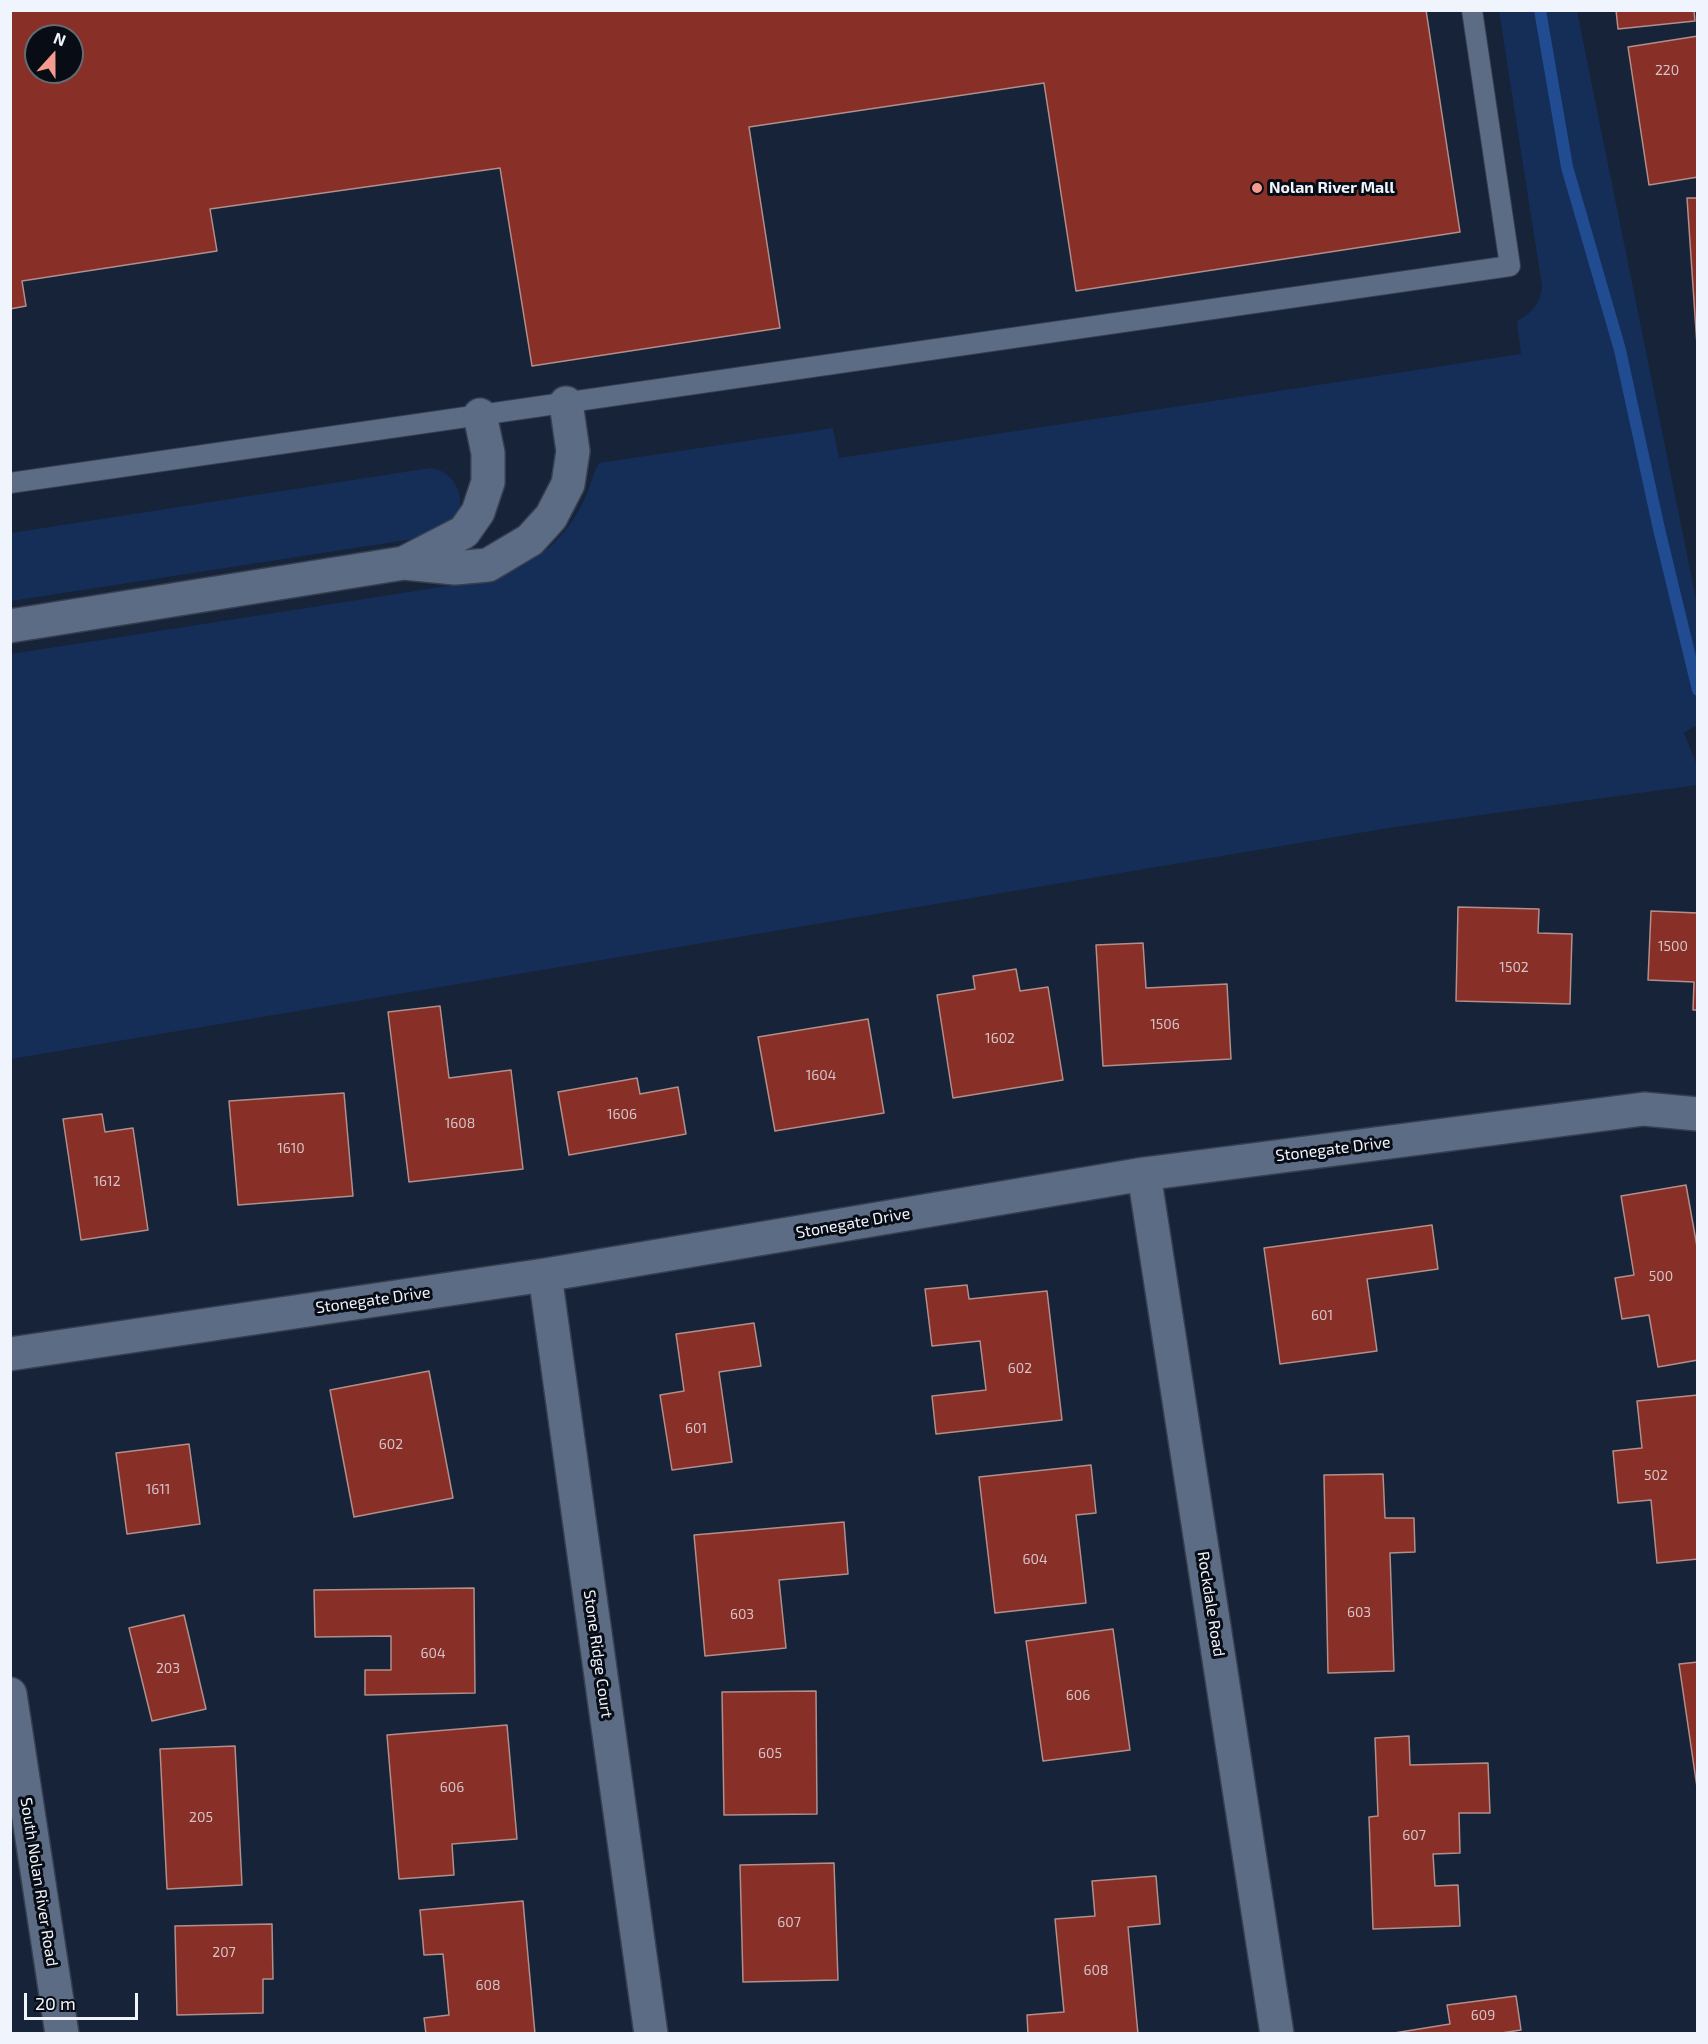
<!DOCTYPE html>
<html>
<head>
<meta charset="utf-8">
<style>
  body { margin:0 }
  #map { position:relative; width:1708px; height:2044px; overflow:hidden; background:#162338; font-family:"Exo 2",sans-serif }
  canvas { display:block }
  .frame { position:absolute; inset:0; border:12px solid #eff4fd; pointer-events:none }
  .north { position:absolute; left:24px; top:24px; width:60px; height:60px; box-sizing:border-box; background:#070c15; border:2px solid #646972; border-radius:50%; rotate:21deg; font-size:16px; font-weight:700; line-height:24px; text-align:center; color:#eff4fd }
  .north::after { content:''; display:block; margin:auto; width:21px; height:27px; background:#f59c90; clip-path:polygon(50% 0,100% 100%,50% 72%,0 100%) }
  .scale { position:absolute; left:24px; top:1993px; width:114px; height:27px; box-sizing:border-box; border:3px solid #eff4fd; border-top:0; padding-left:8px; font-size:18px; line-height:21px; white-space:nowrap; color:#eff4fd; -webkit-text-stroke:4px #070c15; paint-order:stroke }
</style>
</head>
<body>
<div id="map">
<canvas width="1708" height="2044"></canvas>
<div class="frame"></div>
<div class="north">N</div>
<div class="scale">20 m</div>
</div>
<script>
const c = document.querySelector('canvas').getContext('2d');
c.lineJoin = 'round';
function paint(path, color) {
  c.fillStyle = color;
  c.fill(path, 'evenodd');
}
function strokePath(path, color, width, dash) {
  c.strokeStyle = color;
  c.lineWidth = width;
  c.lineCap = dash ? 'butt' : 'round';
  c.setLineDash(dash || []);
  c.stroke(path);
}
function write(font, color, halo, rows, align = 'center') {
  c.font = font + ' "Exo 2",sans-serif';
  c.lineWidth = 6;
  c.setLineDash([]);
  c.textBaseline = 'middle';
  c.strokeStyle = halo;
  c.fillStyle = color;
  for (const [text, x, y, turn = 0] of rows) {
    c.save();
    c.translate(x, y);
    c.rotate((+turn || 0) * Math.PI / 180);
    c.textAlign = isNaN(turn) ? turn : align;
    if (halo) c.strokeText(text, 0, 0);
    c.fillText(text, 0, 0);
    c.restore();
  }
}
paint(new Path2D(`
  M1499,11H1577L1697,604V730L1695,726L1684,733L1697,765V785L1395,827L11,1059V654L492,579C536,563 565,541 585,498C591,486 592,474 599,463L833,428L839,458L1521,354L1517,321C1533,312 1540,304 1542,286Z
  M430,468C454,471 464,493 459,514L433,536L11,601V533Z`), '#142e58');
strokePath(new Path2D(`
  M1540,10L1567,167L1620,350L1659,529L1698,690`), '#214c91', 12);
const building = new Path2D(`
  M10,10H1426L1460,232L1076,291L1044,83L749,127L780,328L532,366L500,168L210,209L217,251L22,281L26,306L10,309ZM36,36H72V72H36Z
  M1616,10H1694L1695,21L1618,29Z
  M1698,36V177L1649,185L1628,47Z
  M1687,198H1698V360Z
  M1458,907L1539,909L1538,933L1572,934L1570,1004L1456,1001Z
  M1651,911L1698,913V1010H1693L1694,982L1648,980Z
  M1143,943L1146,988L1227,984L1231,1059L1103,1066L1096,945Z
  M1016,969L1020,991L1048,987L1063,1080L953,1098L937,995L975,989L973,976Z
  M440,1006L449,1078L511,1070L523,1169L409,1182L388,1012Z
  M868,1019L884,1113L775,1131L758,1037Z
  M637,1078L640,1094L678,1087L686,1134L569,1155L558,1092Z
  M344,1093L353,1196L238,1205L229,1101Z
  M102,1114L105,1132L133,1128L148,1230L81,1240L63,1119Z
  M1686,1185L1698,1252V1360L1658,1367L1649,1315L1622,1319L1615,1278L1634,1275L1621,1196Z
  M1432,1225L1438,1269L1367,1279L1377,1351L1280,1364L1264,1248Z
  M967,1285L969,1299L1047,1291L1062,1420L936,1434L932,1396L986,1390L980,1341L932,1346L925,1289Z
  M754,1323L761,1366L719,1372L732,1462L672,1470L660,1395L684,1391L676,1334Z
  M429,1371L453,1498L354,1517L330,1390Z
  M1698,1395V1559L1657,1563L1651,1500L1618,1503L1613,1451L1642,1448L1637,1401Z
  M189,1444L200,1524L127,1534L116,1453Z
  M1091,1465L1096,1513L1076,1515L1086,1603L995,1613L979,1477Z
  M1383,1474L1385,1518H1414L1415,1552L1390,1553L1394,1671L1328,1673L1324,1475Z
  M844,1522L848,1574L779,1580L786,1648L705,1656L694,1535Z
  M474,1588L475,1693L365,1695V1670H391V1636L315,1637L314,1590Z
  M184,1615L206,1709L152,1721L129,1628Z
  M1113,1629L1130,1750L1043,1761L1026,1641Z
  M1698,1662V1794L1679,1664Z
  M816,1691L817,1814L724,1815L722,1692Z
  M507,1725L517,1839L452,1844L454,1875L399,1879L387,1735Z
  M1409,1736L1410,1765L1488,1763L1490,1813H1459L1460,1853L1433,1854L1435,1886L1458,1885L1460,1926L1373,1929L1369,1817L1378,1816L1375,1738Z
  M235,1746L242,1885L167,1889L160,1749Z
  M834,1863L838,1980L743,1982L740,1865Z
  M1156,1876L1160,1924L1128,1927L1138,2034H1028L1027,2015L1064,2012L1055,1919L1095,1916L1092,1881Z
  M523,1901L535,2034H426L424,2018L449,2015L443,1954L424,1955L420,1910Z
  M272,1924L273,1979H263V2013L177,2015L175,1926Z
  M1516,1996L1521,2030L1495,2034H1388L1450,2024L1447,2005Z`);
paint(building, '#883028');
strokePath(building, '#b28f8a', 1.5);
const service = new Path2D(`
  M10,483L1510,266L1472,10`);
const minor = new Path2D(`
  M404,563L464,532L478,512L488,482V453L480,415
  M10,626L404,563L455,568L488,565L530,540L551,517L568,484L573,451L566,403
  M1144,1174L1277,2034
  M545,1275L651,2034
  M10,1354L545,1275L1144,1174L1644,1109L1698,1114`);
const secondary = new Path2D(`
  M10,1694L62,2034`);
strokePath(service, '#373e4f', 22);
strokePath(minor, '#373e4f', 36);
strokePath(secondary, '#373e4f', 36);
strokePath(service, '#5c6c85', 20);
strokePath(minor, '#5c6c85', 33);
strokePath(secondary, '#5c6c85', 33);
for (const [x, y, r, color] of [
  [1257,188,6,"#f59c90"]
]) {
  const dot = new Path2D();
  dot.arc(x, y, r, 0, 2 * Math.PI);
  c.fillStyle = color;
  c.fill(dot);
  strokePath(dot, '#070c15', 2);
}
write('14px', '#d5c3c8', null, [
  ["220",1667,70],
  ["1500",1673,946],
  ["1502",1514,967],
  ["1506",1165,1024],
  ["1602",1000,1038],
  ["1604",821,1075],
  ["1606",622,1114],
  ["1608",460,1123],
  ["1610",291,1148],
  ["1612",107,1181],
  ["500",1661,1276],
  ["601",1322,1315],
  ["602",1020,1368],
  ["601",696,1428],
  ["602",391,1444],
  ["502",1656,1475],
  ["1611",158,1489],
  ["604",1035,1559],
  ["603",1359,1612],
  ["603",742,1614],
  ["604",433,1653],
  ["203",168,1668],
  ["606",1078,1695],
  ["605",770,1753],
  ["606",452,1787],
  ["205",201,1817],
  ["607",1414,1835],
  ["607",789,1922],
  ["207",224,1952],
  ["608",1096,1970],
  ["608",488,1985],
  ["609",1483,2015]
]);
write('bold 16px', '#eff4fd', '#070c15', [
  ["Nolan River Mall",1269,188]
], 'left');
write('16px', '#eff4fd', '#070c15', [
  ["Stonegate Drive",1333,1149,-7],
  ["Stonegate Drive",853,1223,-10],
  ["Stonegate Drive",373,1300,-8],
  ["Rockdale Road",1211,1604,81],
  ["Stone Ridge Court",598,1654,82],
  ["South Nolan River Road",39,1882,81]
]);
</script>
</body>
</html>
